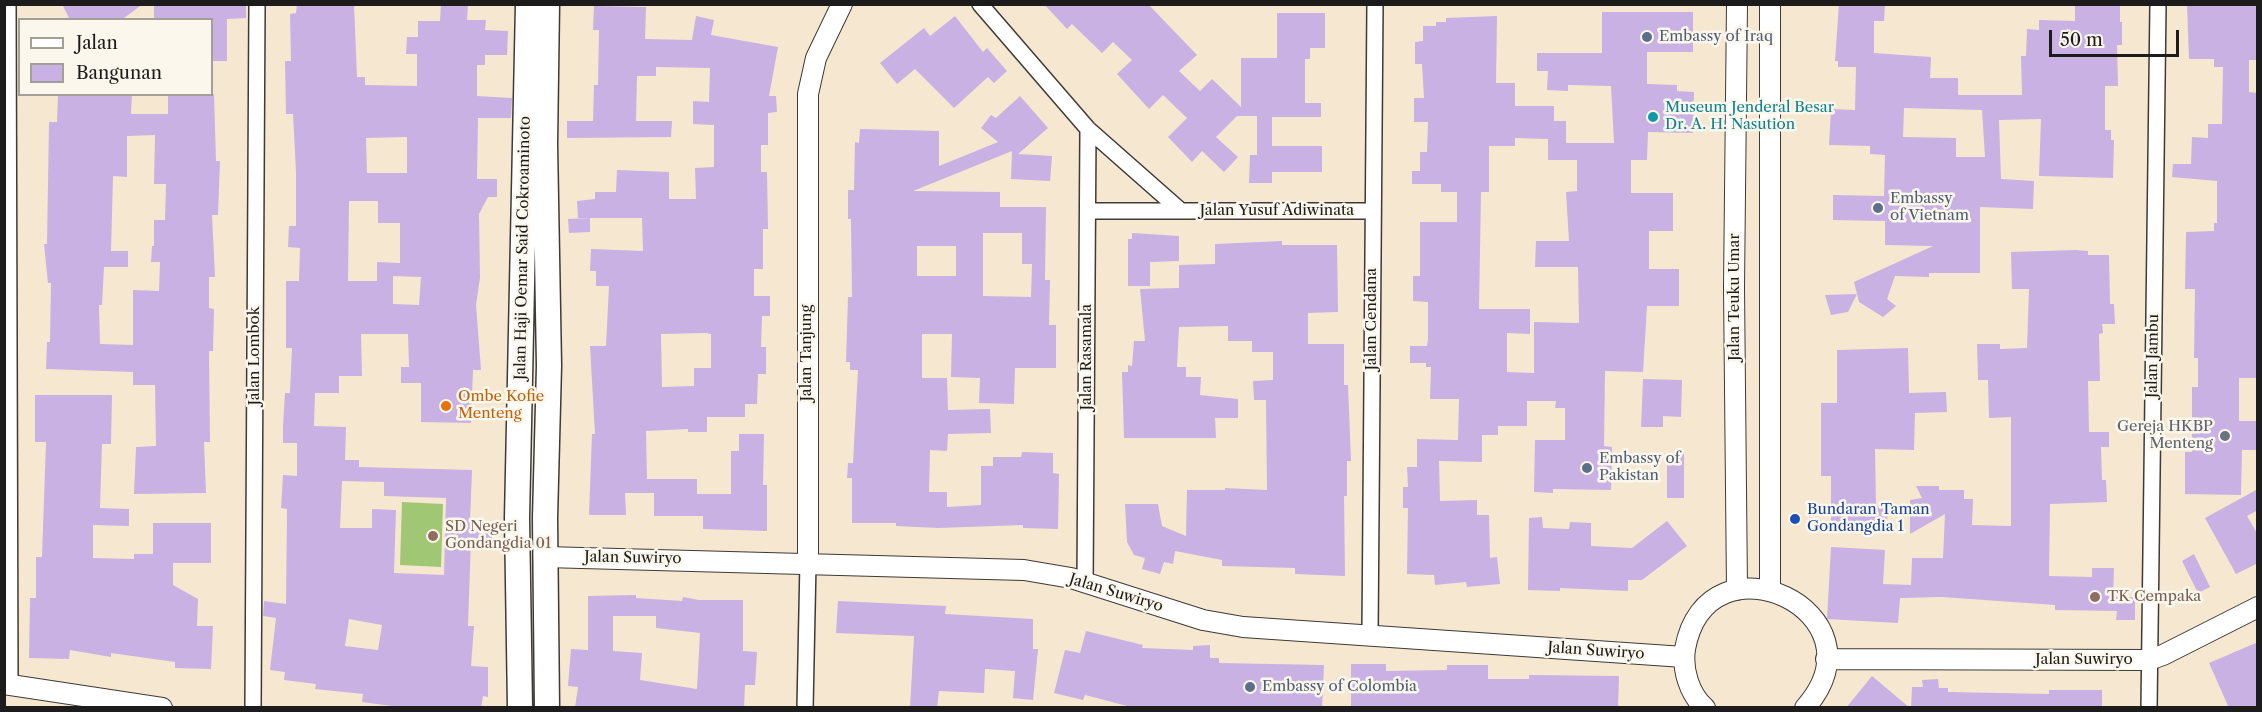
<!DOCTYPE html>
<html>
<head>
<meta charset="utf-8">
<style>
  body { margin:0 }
  #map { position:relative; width:2262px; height:712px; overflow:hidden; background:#f6e7d0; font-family:"Libre Caslon Text",serif }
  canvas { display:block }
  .frame { position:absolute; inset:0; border:6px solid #1c1c1c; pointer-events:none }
  .legend { position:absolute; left:18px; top:18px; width:195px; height:78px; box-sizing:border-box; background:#fbf7ec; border:2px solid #a29f99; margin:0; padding:8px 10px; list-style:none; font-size:18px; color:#1c1c1c }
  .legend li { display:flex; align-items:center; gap:12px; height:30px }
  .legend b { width:30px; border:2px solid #a29f99 }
  .scale { position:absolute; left:2049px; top:30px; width:130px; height:27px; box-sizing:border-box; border:3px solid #1c1c1c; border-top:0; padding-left:8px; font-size:18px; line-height:21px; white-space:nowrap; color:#1c1c1c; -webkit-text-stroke:4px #fbf7ec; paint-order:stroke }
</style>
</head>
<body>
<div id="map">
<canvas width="2262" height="712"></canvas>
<div class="frame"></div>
<ul class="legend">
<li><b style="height:8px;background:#fff"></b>Jalan</li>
<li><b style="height:16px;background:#c9b1e4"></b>Bangunan</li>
</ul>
<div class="scale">50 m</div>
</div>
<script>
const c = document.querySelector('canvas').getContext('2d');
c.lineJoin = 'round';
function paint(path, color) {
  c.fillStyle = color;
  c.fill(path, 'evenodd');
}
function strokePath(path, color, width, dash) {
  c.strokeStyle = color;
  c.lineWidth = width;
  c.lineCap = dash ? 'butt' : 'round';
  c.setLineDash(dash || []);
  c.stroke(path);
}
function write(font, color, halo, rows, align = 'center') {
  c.font = font + ' "Libre Caslon Text",serif';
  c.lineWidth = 5;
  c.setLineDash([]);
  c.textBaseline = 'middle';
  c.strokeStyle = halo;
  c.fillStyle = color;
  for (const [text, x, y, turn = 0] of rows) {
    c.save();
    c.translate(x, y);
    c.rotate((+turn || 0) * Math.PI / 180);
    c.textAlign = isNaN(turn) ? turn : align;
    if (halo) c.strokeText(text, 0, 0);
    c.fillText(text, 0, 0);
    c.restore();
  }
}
paint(new Path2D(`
  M402,502L443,504L441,567L400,565Z`), '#a0c874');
paint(new Path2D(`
  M62,4H143L124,18H119L120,20H70Z
  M154,4H246V18L227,19V61H212V19L154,18Z
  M297,4H354L357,77H365V85L417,86V54H406L407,37H418V21H440L441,4H468L467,20H486L485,30L508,31L507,55H485V65H477V96L512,98L511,118H478L477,179H497V197H488L479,214L480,278L476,305L481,370H473L471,423L421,422V383H401V367H409L408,334H361L362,376H339V393H315L314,426L346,427L345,460H359V467L472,470L470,522L492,523V539L471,538L468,626H474L471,666L488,667V697L483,696L481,708H407L362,702L363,694L315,689L316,684L284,680L285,672L270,670L276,618L263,616L264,601L286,604L287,509L281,508L283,475L297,476V443H283V426L285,393H290L292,348H286V281H299L300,248L288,247L289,226H296V172L293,114H286L285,61H291L290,14L296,13ZM407,137V173H367L366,138ZM349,201H378V223H400V263L377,262V281H348ZM393,276L421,277L419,305L393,304ZM342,481L384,482V496L446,498L444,575L394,573L396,510L372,509V528H340ZM349,619L382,625L378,650L345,646Z
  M1044,4H1148L1197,55L1179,71L1200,91L1212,79L1241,107V58H1277V13H1325V48H1310V59H1305V103H1321V117H1272V146H1322V172H1272V183H1249L1250,155H1257V116H1237L1216,137L1238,157L1224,172L1202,151L1192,162L1168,137L1187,118L1163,95L1149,109L1117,74L1132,60L1113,42L1102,53L1072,24L1067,29Z
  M1839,4H1885L1884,21H1874V53L1931,57L1930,78H1958V95H2022L2021,56H2026L2027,29L2039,30V20L2075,21V4H2120V22H2122V45H2117L2118,86H2105V130H2111V140H2114L2113,178L2039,176L2041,119L1999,120L2001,179L2034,181L2033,209L1980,207V273H1929V277L1895,276L1887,299L1896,306L1883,317L1859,302L1854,282L1933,246L1885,245V221L1833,220V195L1884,196L1885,155L1870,154V146L1829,145L1831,109L1855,110L1856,67H1838V61H1835ZM1904,108L1982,110L1985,157H1956V138L1903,137Z
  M2187,4H2258V60H2249V92L2258,93V378H2239V421H2258V450H2242L2241,495L2185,494V452H2192V387H2198V358H2194L2195,289H2185L2186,232L2214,231V223H2217V181L2172,177L2173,164H2191L2192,137L2208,138V124H2222L2223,67H2214V59H2189Z
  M594,6L646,7L645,39L692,40L696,16L714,20L711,35L778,47L769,96H776L777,112L768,113V145H761V172H767L768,229H763V269H754V296H770V316H762L761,347H766V374H758L757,404H745V417H707V432H688V429L646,431L647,479H697V494H731V451H739V434H764L763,485H767V531L703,529V516H654V493H625L626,515H589L592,434H595L590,346H606L609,286H596V271H590L591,249L643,251L642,218H578L577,201L595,199V192H616L617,170L669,172V199H696L695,168L714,167V125L693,124V101L709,102L710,68L656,67V76H637L636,121H672L671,137L567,138V121H593L594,85H598L599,30H593ZM706,333L711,334V368H694V386L662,387L661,334Z
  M1602,12H1693V52H1647V84L1677,85V91L1694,92L1693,133L1648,132L1647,160H1631V193H1673V231H1649V269H1679V306H1647L1643,372L1605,371L1604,446L1612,447L1611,490L1553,489V493L1534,492L1535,440H1565V408H1555L1556,401H1527V426H1498V435H1482V462L1439,461L1440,501L1477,500V515H1489L1490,558L1497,557L1500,584L1467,587L1466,582L1435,585L1434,575L1407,574L1408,508H1403V487H1408L1407,467H1417V439L1458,440L1459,399H1430L1431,367H1426V363H1410V346H1427L1428,340V302L1413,301V276H1420V222H1457V192H1441V184H1412V171H1420V152H1427L1428,122H1414V98H1424L1422,64H1415V42L1423,41V26H1436V22H1446V18L1497,16L1496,83H1515V106H1554V121H1566V143H1614L1611,86L1568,85V91L1547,90L1548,71H1537V53H1602ZM1515,138L1548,139V160H1577V191L1566,192L1569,241H1536L1535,267H1578L1579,323L1534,322V373L1507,372V333L1530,334V309H1479L1481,192H1489V146H1515Z
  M955,16L983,52L987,48L1007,71L994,83L988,77L954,108L915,69L897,84L880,63L924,28L930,36Z
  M58,94H132L131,114H168V94H214L216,161H220L218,215H212L215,277H209V308L214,309L213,351H209L210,442H204L206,493L134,494L136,447L156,446L155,385H133V372L46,369L47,342H50L51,283H48L44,244H47L49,122H57ZM155,135L154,184H166L165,220H154V246H152L151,262H160L159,291L133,290V345L100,344L99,305H102L104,267H128V251H111L113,176L127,177V136Z
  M1020,96L1048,128L1018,154L1052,156L1050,181L1011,179L1012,151L913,191L1000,192V207H1046L1045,280H1050L1049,325H1056V368H1015L1014,404L979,403L980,378L951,377L952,334H922V378H947L948,410L990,409L991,433L948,434L947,451L930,450L929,492H947V507L981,505V466H993V457H1021L1022,452L1053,453V473L1059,474L1058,529L1023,528V525L938,528L896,526V523H852V478H847L848,463H853L858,370H850V362H846L848,297H852L851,219H848V190H854L855,142L859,143L860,129L939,131V166L998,142L981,128L991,115L996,118ZM983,233H1022V264H1032L1031,297L983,296ZM917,246H956V276H917Z
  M590,218V232L569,233L568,219Z
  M1132,233L1179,236V261L1150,262V286H1128V239H1132Z
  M1282,241V245H1337L1338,312L1308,313V344H1344V385H1348L1351,461H1347V496H1344L1345,576L1295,574V568L1222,566V560L1175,551L1173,564L1164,562L1160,574L1142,569L1145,558L1134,555L1127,542L1125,504H1158L1162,526L1186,536L1187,490H1225V488L1267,490L1266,400H1254L1253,381L1273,380V352H1252V341H1228V326L1179,327L1177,367H1186V377H1201L1200,395L1238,399V418H1215L1216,438H1124L1122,372H1128V365L1132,366L1134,341H1145L1140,289L1179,288V265L1215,264V244Z
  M2076,250L2088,251V255H2109L2110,304H2114L2115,324H2102L2103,333L2099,334L2100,381H2088L2089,432H2109V447H2101L2102,480H2106L2107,502L2050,504L2049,576L2092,577V568H2114L2113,597H2135V620H2116L2117,611L2055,610V605L1942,597L1900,598L1898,623L1827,619L1831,547L1885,550L1883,584L1911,585L1912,558H1943L1945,514L1910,534V500L1922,498L1916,486H1939V490H1964V499H1973L1972,525L2011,526V417L1989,418L1988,380H1978L1977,344H2000V349L2027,348L2029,289H2012L2011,252Z
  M1857,294L1848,312L1831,315L1825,295Z
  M1908,348L1909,393L1946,392L1947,412L1915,413L1914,450L1875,449L1876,506L1888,504L1887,521L1831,522V476H1821V403H1837V350Z
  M1643,379L1682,380L1681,417L1663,416V427H1641Z
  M35,395H112L111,444H102L100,508L129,509V526L93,525V558L134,559V554H153V523H211V563H173V585L198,599L197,626H213L211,669L175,668V662L111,653V657L70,650L69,659L29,658L30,598H36V557H42L46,442H35Z
  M1667,453H1684V498H1667Z
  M2258,489V510L2247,516L2258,535V563L2236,574L2205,518Z
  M1542,517L1543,528L1569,529L1570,522L1591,523V546L1632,548L1667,521L1687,546L1642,580H1628V591L1560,588V591L1528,590L1529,518Z
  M2194,554L2210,587L2198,593L2182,561Z
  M636,595V598L682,601L683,597L699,600H743V651L757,652L755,685H745L744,708H575L578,687L568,686L571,649L588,650V596ZM613,616H656V628L700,633L697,689L640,680L642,653L613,651Z
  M838,601L946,606L945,614L1033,619V649H1038L1033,700L1013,698L1015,671L985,669L984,693L939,691L937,708H910L914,636L836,633Z
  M1086,631L1143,645L1142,648L1193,650V646L1210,645V658H1219V663L1324,665L1322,708H1135L1085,695L1083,700L1054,693L1065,650L1080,653Z
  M2258,642V708H2229L2209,663Z
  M1351,664H1386V671L1447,670V665H1488V679H1529V675L1619,676L1618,708H1351Z
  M1872,676L1910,708H1846Z
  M1938,679L1939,688H1948V692L2049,694V690H2102V708H1911L1912,687H1923L1922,680Z`), '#c9b1e4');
const minor = new Path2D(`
  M8,4L10,685
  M980,4L1088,129L1181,211H1373
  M1088,211H1181
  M1085,584L1088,129
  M1370,634L1375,4
  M253,708L257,4
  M805,708L808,562
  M2149,708L2158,4`);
const tertiary = new Path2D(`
  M545,557L1024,570L1071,578L1203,620L1243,627L1684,657
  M808,562V94L816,58L842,4
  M1770,589V4
  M1737,590L1734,287L1737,4
  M1826,659L2149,660L2163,655L2258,607
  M4,684L162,708
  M1705,708C1689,694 1682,669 1685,649C1707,527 1890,612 1805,708`);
const primary = new Path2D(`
  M547,4L545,144L549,366L545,518L547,708
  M520,708L517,518L528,4`);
strokePath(minor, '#3d3a37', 18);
strokePath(tertiary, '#3d3a37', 22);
strokePath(primary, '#3d3a37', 27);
strokePath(minor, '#fff', 15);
strokePath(tertiary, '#fff', 20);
strokePath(primary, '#fff', 24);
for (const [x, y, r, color] of [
  [1647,37,6,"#5c6f8a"],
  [1653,117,6,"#0f9aa8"],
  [1878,208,6,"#5c6f8a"],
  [446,406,6,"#e8710a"],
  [2225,436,6,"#6b7280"],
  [1587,468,6,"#5c6f8a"],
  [1795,519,6,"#1a4fb4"],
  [433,536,6,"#8d6e63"],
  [2095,597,6,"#8d6e63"],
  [1250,687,6,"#5c6f8a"]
]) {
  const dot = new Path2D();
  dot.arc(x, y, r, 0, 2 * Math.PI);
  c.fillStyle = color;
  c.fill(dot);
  strokePath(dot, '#fbf7ec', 2);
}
write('15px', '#4e5e75', '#fbf7ec', [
  ["Embassy of Iraq",1659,37],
  ["Embassy",1890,199],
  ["of Vietnam",1890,216],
  ["Embassy of",1599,459],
  ["Pakistan",1599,476],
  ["Embassy of Colombia",1262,687]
], 'left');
write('15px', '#0d838f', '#fbf7ec', [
  ["Museum Jenderal Besar",1665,108],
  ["Dr. A. H. Nasution",1665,125]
], 'left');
write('15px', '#1c1c1c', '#fbf7ec', [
  ["Jalan Yusuf Adiwinata",1277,211],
  ["Jalan Haji Oemar Said Cokroaminoto",523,248,-89],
  ["Jalan Teuku Umar",1735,297,-90],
  ["Jalan Cendana",1372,319,-90],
  ["Jalan Tanjung",807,353,-90],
  ["Jalan Lombok",255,356,-90],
  ["Jalan Jambu",2153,356,-89],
  ["Jalan Rasamala",1087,357,-90],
  ["Jalan Suwiryo",633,558,1],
  ["Jalan Suwiryo",1116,593,17],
  ["Jalan Suwiryo",1596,651,4],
  ["Jalan Suwiryo",2084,660]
]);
write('15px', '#c56008', '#fbf7ec', [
  ["Ombe Kofie",458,397],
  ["Menteng",458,414]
], 'left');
write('15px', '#5b616d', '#fbf7ec', [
  ["Gereja HKBP",2213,427],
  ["Menteng",2213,444]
], 'right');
write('15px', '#164399', '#fbf7ec', [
  ["Bundaran Taman",1807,510],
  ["Gondangdia 1",1807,527]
], 'left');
write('15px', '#785e54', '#fbf7ec', [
  ["SD Negeri",445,527],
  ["Gondangdia 01",445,544],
  ["TK Cempaka",2107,597]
], 'left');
</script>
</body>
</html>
